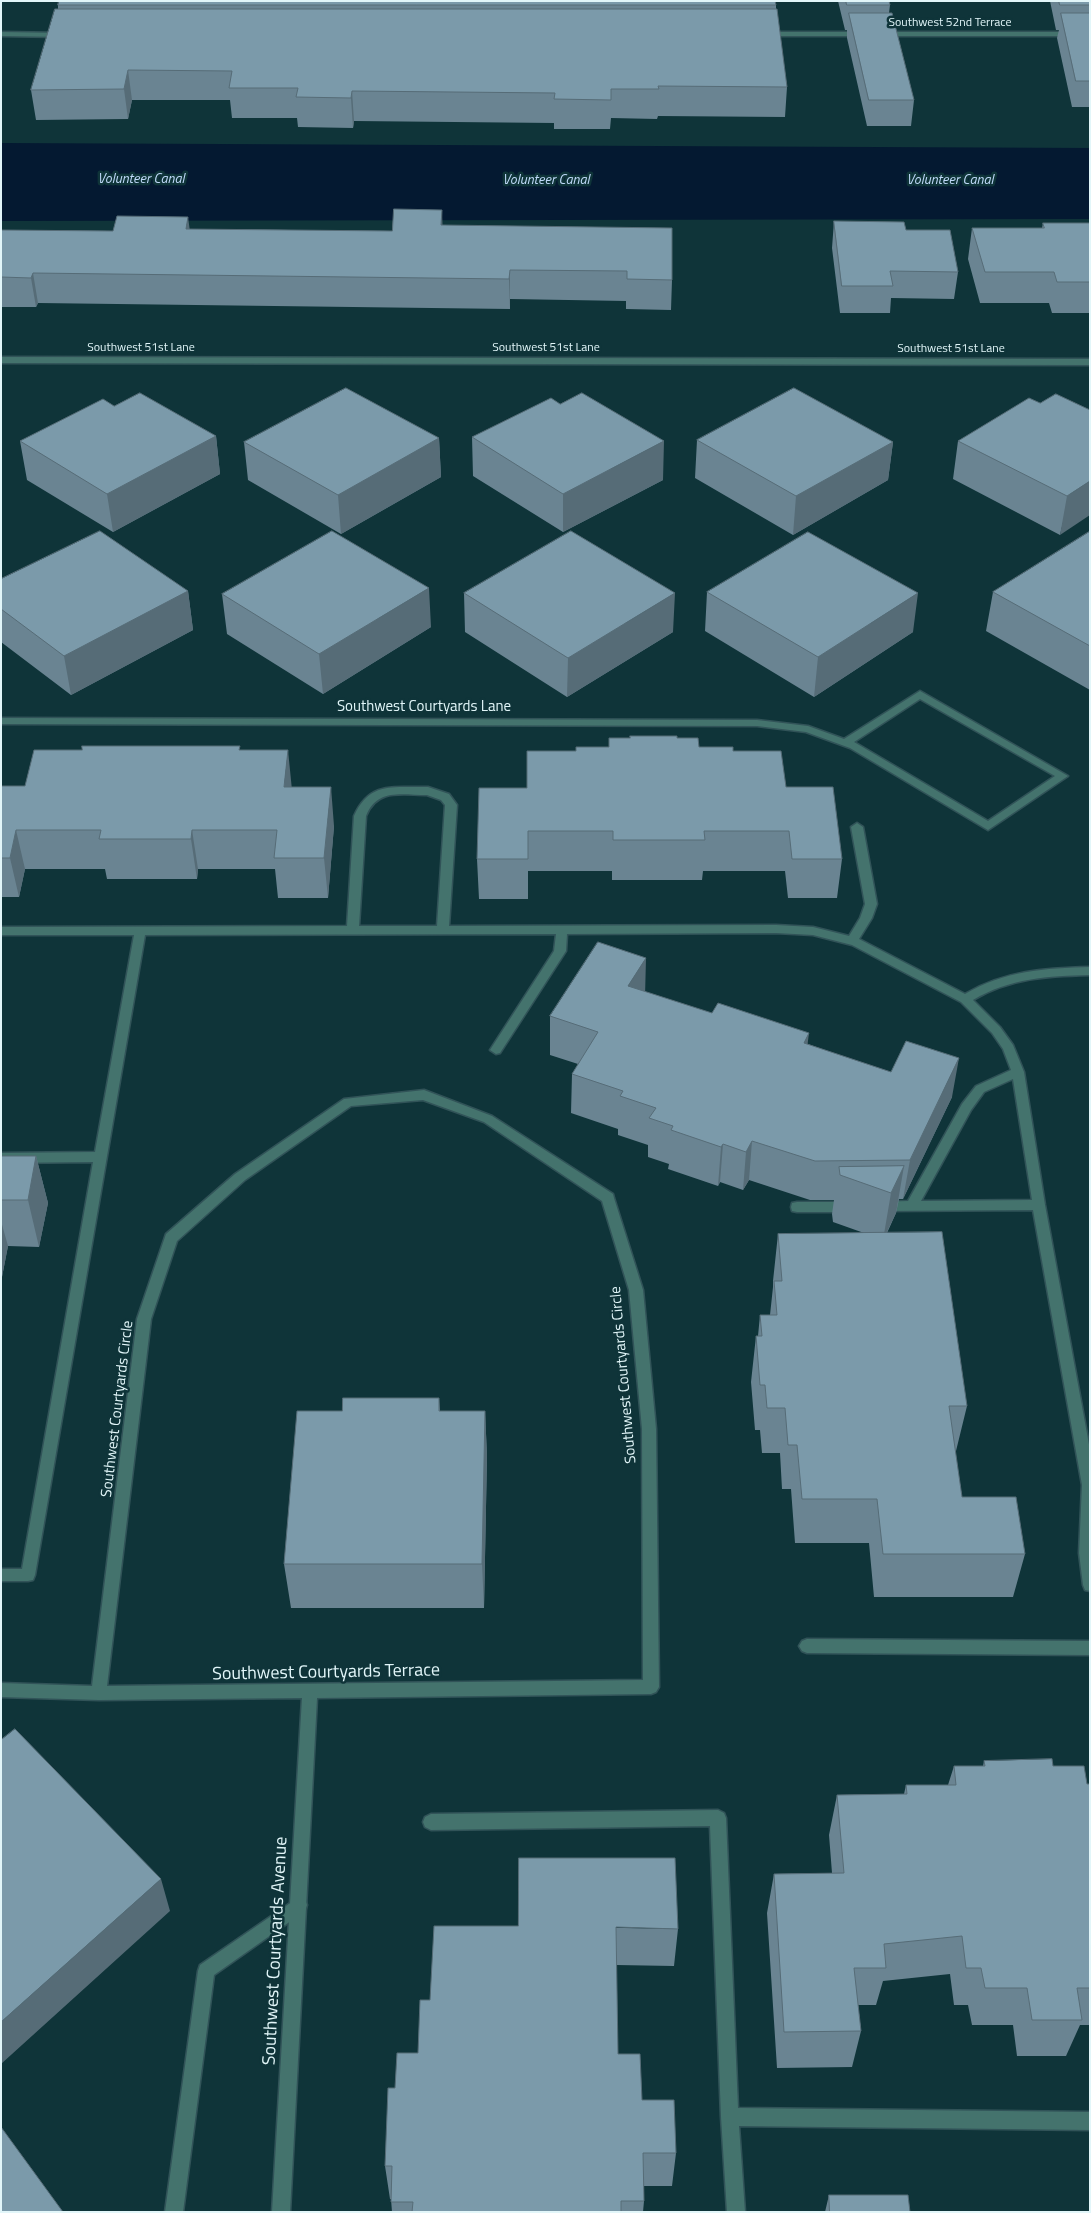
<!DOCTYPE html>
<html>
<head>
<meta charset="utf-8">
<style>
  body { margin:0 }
  #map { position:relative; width:1091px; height:2213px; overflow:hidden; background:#0f3439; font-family:"Titillium Web",sans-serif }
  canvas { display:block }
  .frame { position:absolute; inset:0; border:2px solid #e2f6f9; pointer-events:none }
</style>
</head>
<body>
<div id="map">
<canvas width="1091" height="2213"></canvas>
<div class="frame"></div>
</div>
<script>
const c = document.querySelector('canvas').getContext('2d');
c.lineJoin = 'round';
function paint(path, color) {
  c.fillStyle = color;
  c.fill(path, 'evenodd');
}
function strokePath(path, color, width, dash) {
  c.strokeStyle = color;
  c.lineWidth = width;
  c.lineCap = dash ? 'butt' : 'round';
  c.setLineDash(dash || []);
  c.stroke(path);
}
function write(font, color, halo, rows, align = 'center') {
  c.font = font + ' "Titillium Web",sans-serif';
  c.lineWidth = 5;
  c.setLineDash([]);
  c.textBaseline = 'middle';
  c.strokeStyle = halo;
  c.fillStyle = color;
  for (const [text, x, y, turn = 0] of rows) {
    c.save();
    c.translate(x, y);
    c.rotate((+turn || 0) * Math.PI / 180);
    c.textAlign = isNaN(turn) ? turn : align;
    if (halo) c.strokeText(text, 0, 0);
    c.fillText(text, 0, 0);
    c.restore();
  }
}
paint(new Path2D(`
  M1,143L1090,148V219L1,221Z`), '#041931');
const service = new Path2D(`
  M299,1897L305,1899L307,1905L305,1911L214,1975L183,2212H165L198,1971L200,1965Z`);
const minor = new Path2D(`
  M1,32L64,33L68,35L64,37L1,36Z
  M761,32H1090V36H764L760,34Z
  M1,357L1090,359V365L1,363Z
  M920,691L1068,776L988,830L850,748L806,732L757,726L1,724V718L757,720L808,726L844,739ZM920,699L1055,776L988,821L854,742Z
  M428,787L449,794L457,805L449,926L776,925L813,927L849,936L860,918L865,904L851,827L857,823L863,827L877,904L872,918L859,939L965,994C1004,971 1045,968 1090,967V975C1048,976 1010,978 973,1000L1000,1027L1013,1045L1024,1072L1045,1205L1090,1450V1591L1085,1590L1083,1585L1079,1553L1082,1485L1033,1210L881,1211L876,1210L875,1206L876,1202L908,1201L962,1104L976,1086L1011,1070L1003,1049L992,1033L961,1002L852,945L813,935L776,933L567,934L566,951L500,1053L496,1054L490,1050L554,951L556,934L145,935L35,1575L33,1580L28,1581H1V1569H22L93,1162L1,1163V1153L95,1152L134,935H1V927L347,926L354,816C370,780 395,788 428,787ZM427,795L441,800L445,805L437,926H359L366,816C377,788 401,795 427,795ZM1013,1079L1032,1200L921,1201L971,1110L984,1092Z
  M424,1090L492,1116L613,1194L614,1198L643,1290L656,1429L659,1687L656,1692L651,1694L317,1698L290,2212H272L302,1698L99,1700L1,1697V1683L92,1686L137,1319L166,1234L235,1174L344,1099ZM423,1100L484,1122L602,1201L629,1290L642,1429L643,1680L107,1686L151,1319L177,1241L245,1180L351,1106Z
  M797,1202H849L854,1203L855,1207L854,1211L849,1212H797L792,1211L791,1207L792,1203Z
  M807,1639L1090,1641V1655L807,1653L802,1651L799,1646L802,1641Z
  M718,1810L724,1813L726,1818L738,2108L1090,2112V2130L739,2126L745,2212H727L721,2117L710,1826L431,1830L425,1827L423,1822L425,1817L431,1814Z`);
strokePath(service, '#315358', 3);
strokePath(minor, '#315358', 3);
paint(service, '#44736d');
paint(minor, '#44736d');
paint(new Path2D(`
  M838,1H889L890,5L889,13L914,100L911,126H867L847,38V30H845Z
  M1050,1H1090V107H1072L1057,38L1059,30H1056Z
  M58,5H776V9L787,87L785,117L658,116L657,119L611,118L610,129H554V123L354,121L353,128L298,127L297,118H232L230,100H132L128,119L36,120L31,90L58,9Z
  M834,221L906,230L958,272L954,299L891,298L890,313H840L832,248Z
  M1043,223H1090V313H1052L1049,303H980L968,259L972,228H1042Z
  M443,225L672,280L671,310L626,309V301L510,299V309L38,303L36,307H1V230L113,231L190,229L392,231Z
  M1040,403L1090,410L1060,535L953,479L958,441Z
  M114,406L216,436L220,474L113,532L27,480L20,441Z
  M472,437L663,480L563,532L473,476Z
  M439,438L441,477L341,534L248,480L244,442Z
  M697,440L893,442L888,480L793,535L695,478Z
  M1090,533V690L986,631L993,592Z
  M1,579L188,591L193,630L71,695L1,642Z
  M707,592L913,632L814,697L705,631Z
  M464,593L673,632L567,697L465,632Z
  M222,594L431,627L323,694L227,634Z
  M609,738H677L699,747L733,751L786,787L842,859L837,898H788L785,871H703L702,880H612V871H528V899H479L477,859L527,788L609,747Z
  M240,750L291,787L334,826L328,898H278L275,869H198L197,879H107L105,869H25L19,897H1V786H25Z
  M645,992L808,1044L952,1097L903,1199H899L896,1213L887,1233L967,1406L956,1451H955L962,1497L1025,1554L1013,1597H874L869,1543H795L791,1489H782L780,1453H762L760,1430H755L751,1382L756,1336H758L760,1315H770L773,1287V1281L778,1234L864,1233L833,1222L832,1214L834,1200H810L749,1180L743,1190L720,1182L718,1186L668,1169L669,1164L648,1157V1145L618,1135V1129L571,1113L572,1074L578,1064L550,1055V1016Z
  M1,1156H36L48,1203L39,1247L8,1246L1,1282Z
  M439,1398L440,1411H485L487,1456L484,1608H291L284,1564L342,1411Z
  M984,1761L1053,1766L1087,1784H1090V2025H1080L1066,2056H1017L1013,2025H972L968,2005H954L950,1974L883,1981L876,2005H858L861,2031L852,2067L777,2068L767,1913L774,1874L832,1873L829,1835L837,1795L904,1794L906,1785H948L954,1766H983Z
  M518,1926L678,1929L674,1966L616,1965L618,2054L642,2100L676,2153L672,2186H644V2201L643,2212H392L391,2199H390L385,2166L395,2088L418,2053L430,2000Z
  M829,2195L910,2212H825Z`), '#6a8492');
paint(new Path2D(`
  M128,70L132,100L128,119L124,89Z
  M352,91L354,121L353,128L351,98Z
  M442,210L443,239L441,225Z
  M188,217L192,246L186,229Z
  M510,270V309L509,279Z
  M33,273L38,303L36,307L31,278Z
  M216,436L220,474L113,532L107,494Z
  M439,438L441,477L341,534L338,495Z
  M664,441L663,480L563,532V494Z
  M893,442L888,480L793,535L796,496Z
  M1090,481V515L1060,535L1067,496Z
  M429,588L431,627L323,694L319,654Z
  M188,591L193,630L71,695L64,656Z
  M675,593L673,632L567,697L568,658Z
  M918,593L913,632L814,697L818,657Z
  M288,750L292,790L284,787Z
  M331,787L334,826L328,898L324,858Z
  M16,830L25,869L19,897L10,858Z
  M192,830L198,869L197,879L191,839Z
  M646,958L645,997L628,986Z
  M809,1033L804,1072V1043Z
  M959,1058L952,1097L903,1199L910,1160Z
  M752,1141L749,1180L743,1190L746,1152Z
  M723,1144L720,1182L718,1186L721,1147Z
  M36,1156L48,1203L39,1247L28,1200Z
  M904,1166L896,1213L883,1240L891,1193Z
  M1,1221L8,1246L1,1282Z
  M485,1411L487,1456L484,1608L482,1564Z
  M161,1879L170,1911L1,2064V2022Z`), '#566c77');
const building = new Path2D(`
  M59,1H775L776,5H58Z
  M846,1H889L890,5H847Z
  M1059,1H1090V5H1060Z
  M55,9H777L787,87L658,86L659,89H611V100L554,99L555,93L352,91L351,98L296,97L298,88H229L232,71L128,70L124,89L31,90Z
  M849,13H892L914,100H869Z
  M1061,13H1090V81H1076Z
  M394,209L442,210L441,225L672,228V280L627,279V271L510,270L509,279L33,273L31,278L1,277V230L113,231L117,216L188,217L186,229L392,231Z
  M834,221L904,222L906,230H950L958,272L890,271L893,286H842Z
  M1043,223H1090V282H1057L1054,272H985L972,228H1044Z
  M346,388L439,438L338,495L244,442Z
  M794,388L893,442L796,496L697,440Z
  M140,393L216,436L107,494L20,441L103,399L114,406Z
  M582,393L664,441L563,494L472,437L551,398L560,404Z
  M1056,394L1090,410V481L1067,496L958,441L1029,398L1040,403Z
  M100,531L188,591L64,656L1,609V579Z
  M332,531L429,588L319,654L222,594Z
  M571,531L675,593L568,658L464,593Z
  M808,532L918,593L818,657L707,592Z
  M1089,532L1090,533V646L993,592Z
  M630,736H677V738H698L699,747H733V751H781L786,787H833L842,859H792L789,831H704L705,840H613V831H528V859H477L479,788H527V751H576V747H609V738H630Z
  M82,746H240L239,750H288L284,787H331L324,858H274L277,830H192L191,839H99L101,830H16L10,858H1V786H25L34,750H82Z
  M598,942L646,958L628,986L712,1013L718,1003L809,1033L804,1043L891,1072L906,1041L959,1058L910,1160L815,1161L752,1141L746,1152L723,1144L721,1147L671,1130L673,1126L649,1118L656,1108L620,1096L623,1091L572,1074L598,1032L550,1016Z
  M1,1156H36L28,1200H1Z
  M904,1166L891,1193L840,1175L839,1167Z
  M942,1232L967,1406H949L962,1497H1016L1025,1554H883L877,1499H802L797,1445H788L785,1408H767L765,1385H760L756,1336H762L760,1315H777L774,1281H782L778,1234Z
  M343,1398H439V1411H485L482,1564H284L297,1411H342Z
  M15,1729L161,1879L1,2022V1740Z
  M1052,1759L1053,1766H1084L1087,1784H1090V1988H1077L1082,2020H1032L1027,1988H985L981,1968H966L962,1936L884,1944L886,1968H854L861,2031L784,2032L774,1874L844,1873L837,1795L907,1794L906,1785H956L954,1766H985L984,1761Z
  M519,1858H675L678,1929L616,1927L618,2054H640L642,2100H674L676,2153H643L644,2201H621V2212H412L413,2202H391L392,2166H385L388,2088H395L397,2053H418L420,2000H430L434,1926H518Z
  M1,2127L63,2212H1Z
  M829,2195H908L910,2212H830Z`);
paint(building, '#7b9aaa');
strokePath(building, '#566c77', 1);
write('12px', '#e2f6f9', '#0f3439', [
  ["Southwest 52nd Terrace",950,23],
  ["Southwest 51st Lane",141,348],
  ["Southwest 51st Lane",546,348],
  ["Southwest 51st Lane",951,349]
]);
write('italic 14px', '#bfd9f8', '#0f3439', [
  ["Volunteer Canal",141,180],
  ["Volunteer Canal",546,181],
  ["Volunteer Canal",950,181]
]);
write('15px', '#e2f6f9', '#0f3439', [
  ["Southwest Courtyards Lane",424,707],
  ["Southwest Courtyards Circle",624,1375,-95],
  ["Southwest Courtyards Circle",118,1409,-83]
]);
write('18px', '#e2f6f9', '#0f3439', [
  ["Southwest Courtyards Terrace",326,1673,-1],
  ["Southwest Courtyards Avenue",276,1951,-87]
]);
</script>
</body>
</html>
